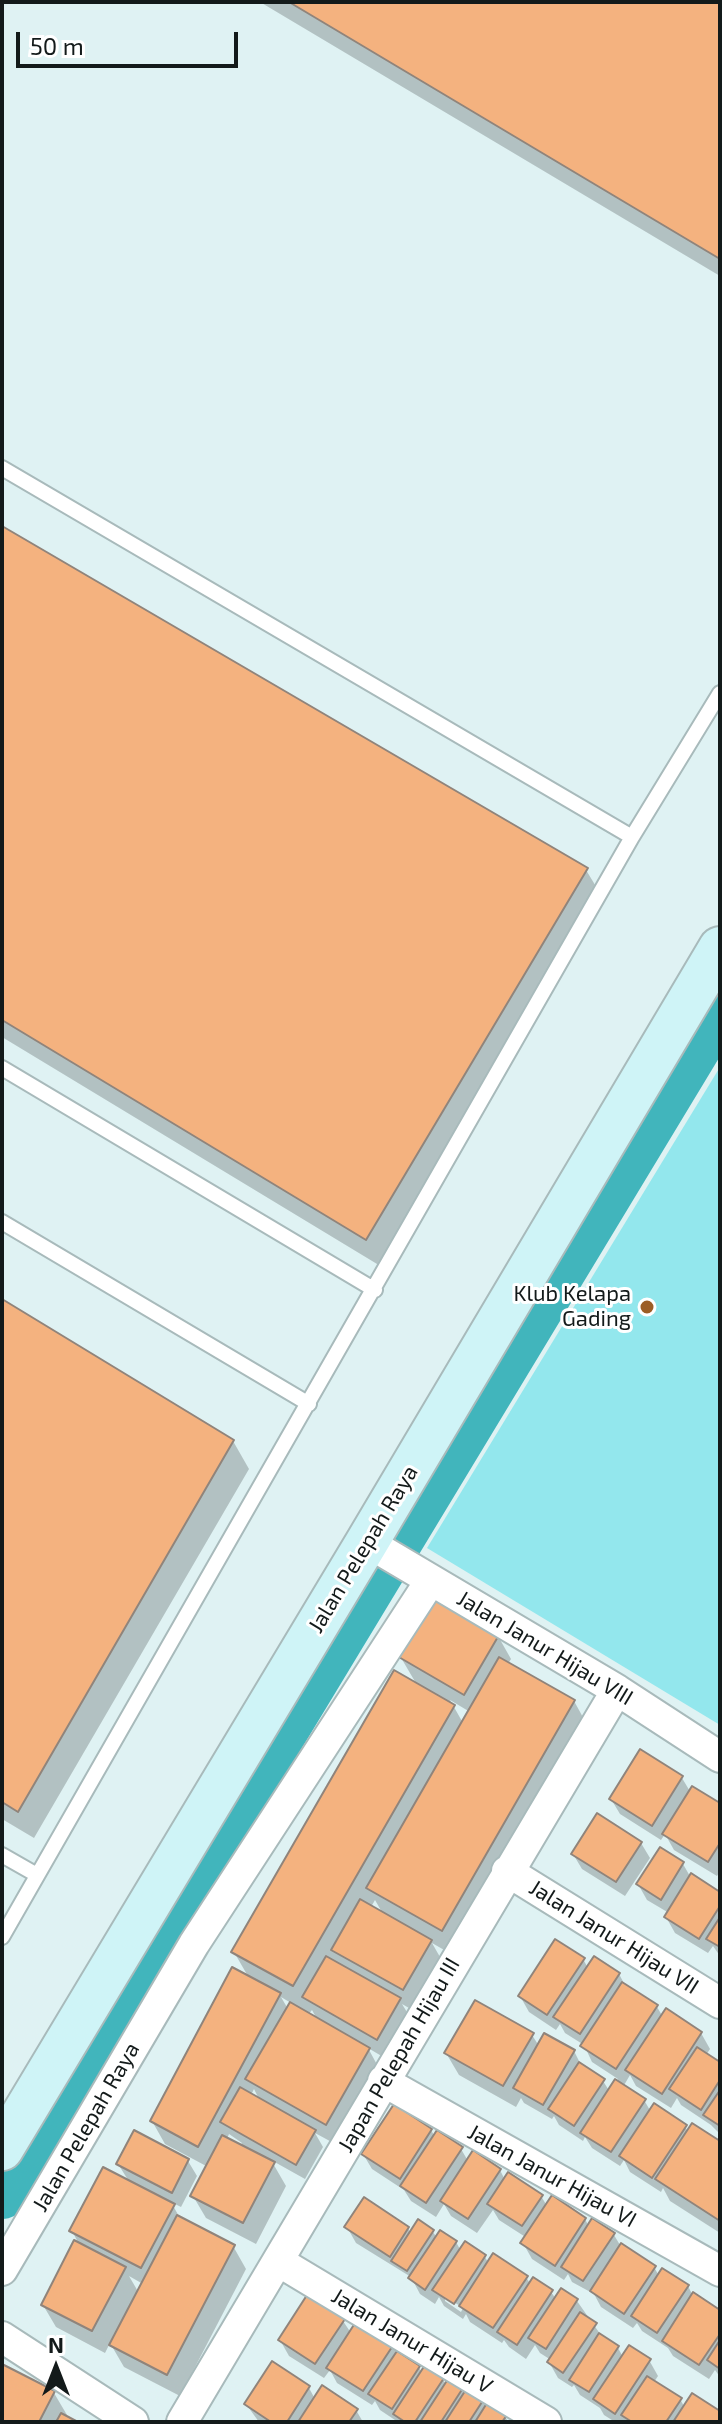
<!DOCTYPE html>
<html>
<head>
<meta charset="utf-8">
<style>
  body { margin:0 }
  #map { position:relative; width:722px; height:2424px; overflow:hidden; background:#dff2f3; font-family:"Exo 2",sans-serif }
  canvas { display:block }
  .frame { position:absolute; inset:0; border:4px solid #131a1a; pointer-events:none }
  .north { position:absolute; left:16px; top:2328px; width:80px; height:80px; -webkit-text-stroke:6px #fff; paint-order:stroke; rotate:0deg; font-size:22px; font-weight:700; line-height:32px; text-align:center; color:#131a1a }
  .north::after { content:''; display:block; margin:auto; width:28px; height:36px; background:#131a1a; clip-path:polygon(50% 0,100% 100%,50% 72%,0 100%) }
  .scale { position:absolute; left:16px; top:32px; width:222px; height:36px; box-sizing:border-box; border:4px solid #131a1a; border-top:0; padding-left:10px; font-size:24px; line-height:28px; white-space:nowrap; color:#131a1a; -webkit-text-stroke:6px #fff; paint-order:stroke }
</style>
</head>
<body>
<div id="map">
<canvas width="722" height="2424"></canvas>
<div class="frame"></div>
<div class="north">N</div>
<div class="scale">50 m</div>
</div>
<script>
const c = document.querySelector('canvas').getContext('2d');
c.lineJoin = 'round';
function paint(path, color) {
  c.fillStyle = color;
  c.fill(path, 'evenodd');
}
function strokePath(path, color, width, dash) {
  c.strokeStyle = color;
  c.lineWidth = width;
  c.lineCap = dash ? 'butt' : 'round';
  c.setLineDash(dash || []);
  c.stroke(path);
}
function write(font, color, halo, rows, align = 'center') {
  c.font = font + ' "Exo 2",sans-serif';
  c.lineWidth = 6;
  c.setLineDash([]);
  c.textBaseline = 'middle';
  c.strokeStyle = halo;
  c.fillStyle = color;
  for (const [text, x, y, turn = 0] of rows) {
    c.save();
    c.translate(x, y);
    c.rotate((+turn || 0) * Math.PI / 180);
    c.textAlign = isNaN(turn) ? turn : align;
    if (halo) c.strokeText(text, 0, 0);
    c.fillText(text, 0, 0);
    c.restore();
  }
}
paint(new Path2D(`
  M720,1067V1725L427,1548Z`), '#93e7ed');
paint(new Path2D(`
  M260,2H720V276Z
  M2,528L586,870L603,898L382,1267L2,1037Z
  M2,1302L233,1441L249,1469L34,1838L2,1819Z
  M498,1636L511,1659L508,1664L574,1701L590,1730L458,1958L432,1943L444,1964L416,2012L402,2004L413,2022L390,2061L368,2048L381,2072L339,2146L315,2133L323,2147L305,2179L271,2160L286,2186L256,2244L206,2218L193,2196L208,2167L165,2144L152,2121L249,1978L234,1952L417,1685L400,1656ZM450,1700L470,1712L463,1723ZM375,1900L383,1914L371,1907ZM281,1997L291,2003L288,2009ZM312,2010L318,2021L308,2015ZM254,2089L260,2101L251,2095ZM229,2134L242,2143L240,2146L227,2139Z
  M682,1778L691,1793L720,1806V1871L717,1876L674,1850L665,1834L661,1840L620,1814L611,1799Z
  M641,1843L650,1858L625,1896L582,1869L573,1854Z
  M683,1864L691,1878L720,1894V1956L713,1946L708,1953L675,1933L666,1917L669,1913L647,1900L638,1884Z
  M583,1959L588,1968L619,1974L626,1987L657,2007L663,2017L701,2033L710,2049L706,2055L720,2064V2134L711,2125L681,2105L677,2098L671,2108L636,2086L630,2075L623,2087L644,2100L651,2112L685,2126L688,2132L720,2143V2233L670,2201L663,2188L661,2192L630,2172L624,2160L620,2166L592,2148L585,2137L583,2141L559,2125L554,2116L552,2119L524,2103L521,2098L516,2107L459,2075L446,2053L532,2035L539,2046L574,2051L582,2067L603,2081L610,2092L618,2079L592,2062L584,2045L565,2033L560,2024L556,2030L529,2012L520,1996Z
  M431,2130L435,2137L461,2149L468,2161L500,2170L505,2180L541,2196L547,2206L585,2219L589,2227L614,2235L620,2245L654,2267L659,2276L688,2286L693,2296L720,2312V2377L715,2370L709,2379L673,2356L668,2348L642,2331L637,2323L633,2328L601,2307L594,2294L572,2282L568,2274L564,2280L532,2259L523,2243L527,2238L499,2220L493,2210L477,2233L451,2216L444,2204L436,2217L411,2201L404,2190L372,2169L363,2154Z
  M188,2161L197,2176L181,2207L171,2202L181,2220L233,2246L246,2269L180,2396L124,2367L110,2343L105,2353L56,2327L43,2305L80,2246L72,2231L130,2183L118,2164ZM129,2276L143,2284L138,2292L136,2288Z
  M347,2227L408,2228L411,2234L433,2232L437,2238L456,2242L461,2251L465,2244L485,2257L489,2264L526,2277L531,2285L551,2292L556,2299L561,2291L577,2301L603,2338L618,2348L623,2357L649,2360L658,2376L654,2382L680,2399L685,2408L720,2414V2422H615L604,2415L600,2408L580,2395L574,2385L572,2387L558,2378L549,2362L551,2360L540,2353L535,2345L526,2359L509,2347L504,2340L502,2343L470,2322L466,2314L463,2319L444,2306L439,2297L435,2304L420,2294L411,2277L356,2243ZM445,2296L463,2308L461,2312L445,2301Z
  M343,2321L351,2333L392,2346L396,2352L419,2367L422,2374L443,2379L446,2385L462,2390L465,2395L482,2401L487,2408L505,2416L508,2422H398L380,2410L375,2401L372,2405L337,2383L330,2370L324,2378L289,2356L280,2340Z
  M272,2364L309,2388L315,2399L356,2410L363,2422H259L246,2404Z
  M2,2366L54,2393L67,2415L66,2418L74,2422H2Z`), '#0003');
strokePath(new Path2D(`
  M2,2192L720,1004`), '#41b5bc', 54);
const building = new Path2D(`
  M289,2H720V259Z
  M2,526L588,868L366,1240L2,1020Z
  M2,1299L234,1440L18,1812L2,1802Z
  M432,1596L499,1635L464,1695L397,1656Z
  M499,1657L575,1700L442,1931L366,1888Z
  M394,1670L455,1705L293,1986L231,1952Z
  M640,1749L683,1776L652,1826L609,1799Z
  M692,1786L720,1803V1843L708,1862L662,1834Z
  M597,1813L642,1842L616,1882L571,1854Z
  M660,1847L684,1862L661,1900L636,1884Z
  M691,1873L720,1892V1906L699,1939L664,1917Z
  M360,1899L432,1940L403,1990L331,1950Z
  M720,1917V1947L706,1939Z
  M555,1939L585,1958L547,2015L518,1996Z
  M326,1956L401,1998L377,2040L302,1997Z
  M594,1956L620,1973L580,2034L553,2017Z
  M232,1967L281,1993L198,2147L150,2121Z
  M622,1982L658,2005L616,2069L580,2046Z
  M475,2000L534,2033L503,2086L444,2053Z
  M290,2002L370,2048L326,2125L245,2079Z
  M666,2008L702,2032L662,2094L625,2070Z
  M544,2033L575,2050L543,2105L513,2088Z
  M697,2047L720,2062V2080L701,2110L669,2089Z
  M579,2062L605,2079L574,2126L548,2109Z
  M615,2079L646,2099L611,2152L580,2133Z
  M240,2087L316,2130L296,2165L220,2122Z
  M720,2090V2126L703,2115Z
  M654,2103L687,2125L652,2178L619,2156Z
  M394,2104L432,2129L400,2179L361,2154Z
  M692,2123L720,2141V2221L655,2179Z
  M134,2130L189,2159L172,2193L116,2164Z
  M437,2130L463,2147L426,2203L400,2186Z
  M222,2135L275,2162L243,2223L190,2196Z
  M473,2150L501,2169L468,2219L440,2201Z
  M103,2167L175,2204L141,2268L69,2231Z
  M508,2172L543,2195L522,2226L487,2204Z
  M552,2195L586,2218L555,2266L520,2243Z
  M364,2197L409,2227L390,2257L344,2227Z
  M177,2215L235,2245L167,2375L109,2345Z
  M592,2218L615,2233L583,2281L561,2267Z
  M418,2219L434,2230L407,2271L391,2261Z
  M440,2230L457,2241L425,2290L408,2278Z
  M74,2240L126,2267L92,2331L41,2305Z
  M465,2241L486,2255L454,2304L432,2290Z
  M621,2243L656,2266L624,2314L590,2291Z
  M493,2253L528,2276L493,2328L459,2306Z
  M662,2268L689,2285L657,2333L631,2316Z
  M533,2277L553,2290L517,2345L497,2332Z
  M561,2288L578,2299L546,2349L528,2338Z
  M693,2292L720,2310V2334L699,2365L662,2341Z
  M307,2295L345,2319L315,2364L278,2340Z
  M580,2312L597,2323L563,2373L547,2362Z
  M357,2320L394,2344L363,2391L326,2368Z
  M599,2333L619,2346L589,2392L569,2380Z
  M720,2340V2369L707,2360Z
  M629,2345L651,2359L615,2414L593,2399Z
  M397,2351L420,2366L392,2409L368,2394Z
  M272,2361L310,2386L287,2422H271L244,2404Z
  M2,2364L55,2391L39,2422H2Z
  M425,2365L444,2378L415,2422H405L393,2414Z
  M647,2376L682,2398L666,2422H632L621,2415Z
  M448,2379L463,2388L441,2422H420Z
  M322,2385L358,2409L349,2422H298Z
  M467,2388L484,2399L469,2422H445Z
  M692,2393L720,2411V2422H673Z
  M487,2403L507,2415L502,2422H475Z
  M61,2413L78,2422H56Z`);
paint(building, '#f4b27f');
strokePath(building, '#90847b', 2);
const lane = new Path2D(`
  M2,468L632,837
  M2,1068L375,1290
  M2,1222L309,1404
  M2,1855L37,1875
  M2,1937L632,837L720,693`);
const street = new Path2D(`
  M367,1542L617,1690L720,1757
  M507,1871L720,2003
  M383,2081L720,2271
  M278,2261L546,2422
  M2,2270L194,1944L431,1580
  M2,2337L133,2422
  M182,2422L617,1690`);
const secondary = new Path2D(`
  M2,2149L367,1542L720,948`);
strokePath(lane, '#a8babb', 18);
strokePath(street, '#a8babb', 34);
strokePath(secondary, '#a8babb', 46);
strokePath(lane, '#fff', 14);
strokePath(street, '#fff', 30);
strokePath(secondary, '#cff4f7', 42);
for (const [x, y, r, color] of [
  [647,1307,8,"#9c5d25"]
]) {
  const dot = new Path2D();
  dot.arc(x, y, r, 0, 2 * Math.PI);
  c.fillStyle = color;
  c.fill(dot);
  strokePath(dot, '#fff', 3);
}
write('22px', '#131a1a', '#fff', [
  ["Klub Kelapa",631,1294],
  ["Gading",631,1319]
], 'right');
write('22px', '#131a1a', '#fff', [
  ["Jalan Pelepah Raya",363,1549,-59],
  ["Jalan Janur Hijau VIII",545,1648,31],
  ["Jalan Janur Hijau VII",614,1937,32],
  ["Japan Pelepah Hijau III",399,2055,-60],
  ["Jalan Pelepah Raya",86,2127,-60],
  ["Jalan Janur Hijau VI",552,2176,29],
  ["Jalan Janur Hijau V",412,2341,31]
]);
</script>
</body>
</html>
